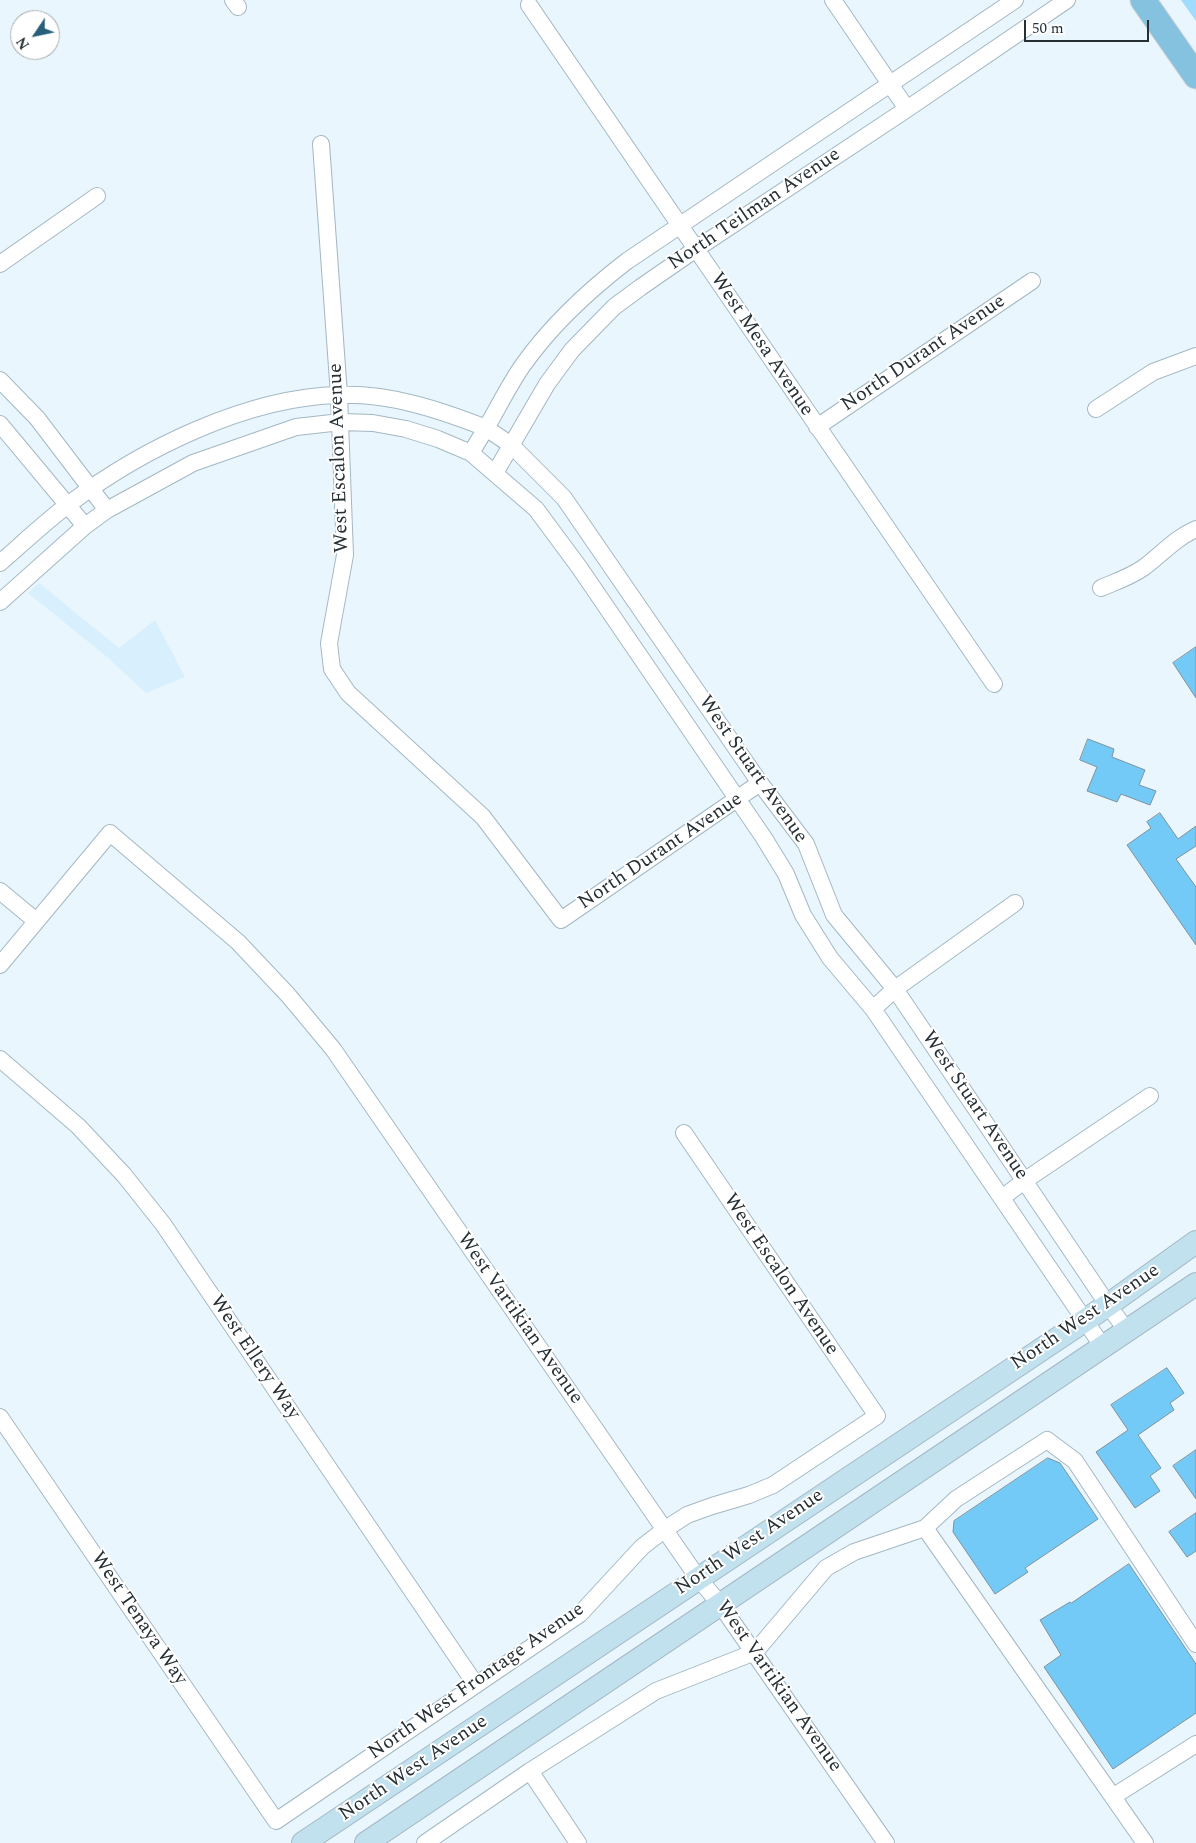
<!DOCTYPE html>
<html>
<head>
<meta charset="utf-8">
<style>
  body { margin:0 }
  #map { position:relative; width:1196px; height:1843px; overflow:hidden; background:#e9f6fd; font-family:Spectral,serif }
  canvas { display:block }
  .north { position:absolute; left:10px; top:10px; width:50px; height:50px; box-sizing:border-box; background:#fff; border:1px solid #a8acad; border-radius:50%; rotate:236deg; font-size:14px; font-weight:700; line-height:20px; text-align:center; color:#262f33 }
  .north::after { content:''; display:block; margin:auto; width:18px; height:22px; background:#275e79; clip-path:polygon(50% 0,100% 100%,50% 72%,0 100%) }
  .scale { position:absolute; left:1024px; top:20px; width:125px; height:22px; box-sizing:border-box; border:2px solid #262f33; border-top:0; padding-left:6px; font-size:15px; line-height:18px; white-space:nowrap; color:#262f33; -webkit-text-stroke:4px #fff; paint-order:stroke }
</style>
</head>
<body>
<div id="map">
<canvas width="1196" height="1843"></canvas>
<div class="north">N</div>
<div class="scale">50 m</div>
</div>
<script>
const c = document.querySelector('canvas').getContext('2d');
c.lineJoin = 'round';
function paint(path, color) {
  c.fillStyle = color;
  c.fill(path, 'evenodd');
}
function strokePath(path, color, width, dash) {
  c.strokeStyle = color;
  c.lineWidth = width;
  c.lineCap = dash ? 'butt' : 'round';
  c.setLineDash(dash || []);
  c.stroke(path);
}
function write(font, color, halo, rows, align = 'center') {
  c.font = font + ' Spectral,serif';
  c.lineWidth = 4;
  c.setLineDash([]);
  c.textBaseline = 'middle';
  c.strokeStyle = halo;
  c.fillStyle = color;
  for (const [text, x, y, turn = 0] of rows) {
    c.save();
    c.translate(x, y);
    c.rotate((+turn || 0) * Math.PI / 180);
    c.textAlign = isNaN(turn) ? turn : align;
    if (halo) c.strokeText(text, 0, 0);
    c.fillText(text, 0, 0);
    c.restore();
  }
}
paint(new Path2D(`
  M39,583L119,648L155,620L185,677L146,693L107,657L28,593Z`), '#d8f0fd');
paint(new Path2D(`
  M1181,0H1196V21Z`), '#9fdcfd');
const building = new Path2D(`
  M1196,647V698L1173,663Z
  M1088,739L1114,749L1112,757L1145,770L1139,785L1156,791L1150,805L1121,794L1117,802L1087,791L1097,767L1080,760Z
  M1160,813L1178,839L1196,826V846L1176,859L1196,887V945L1127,845L1151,828L1147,822Z
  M1167,1368L1184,1393L1170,1403L1174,1410L1138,1435L1161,1468L1150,1476L1160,1491L1135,1508L1096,1452L1128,1430L1111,1405Z
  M1196,1450V1499L1173,1466Z
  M1048,1458L1060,1463L1098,1519L1025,1568L1028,1572L995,1594L953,1532L954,1521Z
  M1196,1513V1551L1187,1557L1169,1532Z
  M1129,1564L1196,1664V1713L1113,1769L1044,1667L1061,1655L1040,1620L1070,1602L1071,1603Z`);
paint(building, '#73caf7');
strokePath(building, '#7e929d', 1);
const street = new Path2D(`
  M233,0L238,7
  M833,0L907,109
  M529,5L994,684
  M321,144L339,395L345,555L329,643L332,669L348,693L483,817L561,920L760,783
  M0,264L97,196
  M0,380L37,418L107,510
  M1096,409L1153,372L1196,356
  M0,424L85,526
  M817,427L1032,281
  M471,453L486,428L511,445L564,498L760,783L806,844L834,915L895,989L1108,1305L1127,1331
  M495,473L547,384L572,350L614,307L641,287L696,249L907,109L1067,0
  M0,563C23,543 45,522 69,504C142,449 247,397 339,395C390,393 440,410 486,428C498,408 509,385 523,365C552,324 588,291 627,261L1015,0
  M1101,588C1115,582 1130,577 1143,568C1161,555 1175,538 1196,529
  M0,602L85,526L107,510L193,463L296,427L341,422L373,423L406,429L438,439L471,453L536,509L579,567L764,838L786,874L803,915L830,958L873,1009L1103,1347
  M0,891L36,921
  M0,965L110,833L238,942L288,995L333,1049L698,1578L720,1604L886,1843
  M873,1009L895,989L1015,903
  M0,1059L78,1126L124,1175L163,1224L476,1685
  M1002,1198L1024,1181L1150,1096
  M0,1417L276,1821L580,1614L642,1547L664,1530L687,1515L712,1506L749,1495L773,1485L877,1416L684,1133
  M925,1528L1145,1843
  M530,1771L578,1843
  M1114,1796L1196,1744
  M425,1843L530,1771L656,1691L755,1652L826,1568L854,1552L925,1528L956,1499L1047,1440L1075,1461L1196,1644`);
const secondary = new Path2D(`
  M303,1843L1108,1305L1196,1242
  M366,1843L1196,1284`);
const primary = new Path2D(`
  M1143,0L1196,76`);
strokePath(street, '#a3b8c4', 18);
strokePath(secondary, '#a3b8c4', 24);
strokePath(primary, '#d4d5d6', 27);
strokePath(street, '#fff', 16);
strokePath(secondary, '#c2e1ef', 22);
strokePath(primary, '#84c2df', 25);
write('20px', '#262f33', '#fff', [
  ["North Teilman Avenue",755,210,-34],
  ["West Mesa Avenue",761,345,56],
  ["North Durant Avenue",924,354,-34],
  ["West Escalon Avenue",340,458,-92],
  ["West Stuart Avenue",752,770,55],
  ["North Durant Avenue",661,852,-34],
  ["West Stuart Avenue",974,1106,56],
  ["West Escalon Avenue",780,1275,56],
  ["North West Avenue",1086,1318,-34],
  ["West Vartikian Avenue",519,1319,55],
  ["West Ellery Way",254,1358,56],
  ["North West Avenue",750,1543,-34],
  ["West Tenaya Way",138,1619,56],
  ["North West Frontage Avenue",477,1682,-35],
  ["West Vartikian Avenue",778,1687,55],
  ["North West Avenue",414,1769,-34]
]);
</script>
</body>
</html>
